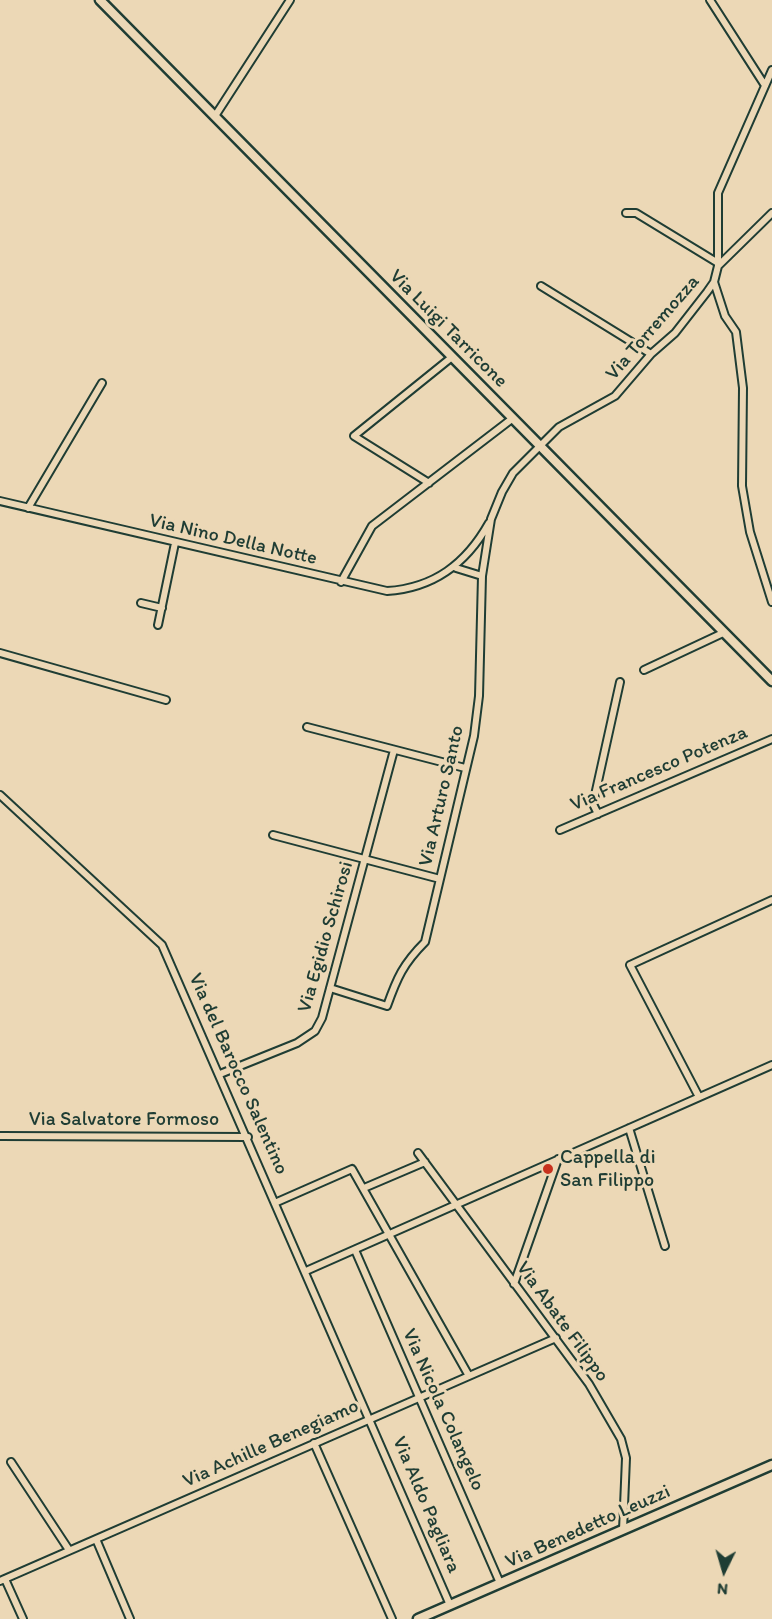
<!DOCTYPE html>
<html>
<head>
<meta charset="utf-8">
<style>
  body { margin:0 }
  #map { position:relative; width:772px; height:1619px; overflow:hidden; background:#ecd8b6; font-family:Itim,sans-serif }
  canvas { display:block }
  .north { position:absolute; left:694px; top:1541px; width:60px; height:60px; -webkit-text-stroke:4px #ecd8b6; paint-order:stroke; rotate:185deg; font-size:16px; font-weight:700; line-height:24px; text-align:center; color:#1f3d34 }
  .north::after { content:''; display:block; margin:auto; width:21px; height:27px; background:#1f3d34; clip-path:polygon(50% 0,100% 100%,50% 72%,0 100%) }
</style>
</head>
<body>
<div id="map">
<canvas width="772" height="1619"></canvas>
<div class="north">N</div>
</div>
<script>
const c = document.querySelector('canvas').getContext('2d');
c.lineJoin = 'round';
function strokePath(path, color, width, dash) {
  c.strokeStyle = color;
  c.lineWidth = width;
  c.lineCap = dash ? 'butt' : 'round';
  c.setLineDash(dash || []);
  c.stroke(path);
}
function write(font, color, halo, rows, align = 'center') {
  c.font = font + ' Itim,sans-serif';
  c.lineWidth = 6;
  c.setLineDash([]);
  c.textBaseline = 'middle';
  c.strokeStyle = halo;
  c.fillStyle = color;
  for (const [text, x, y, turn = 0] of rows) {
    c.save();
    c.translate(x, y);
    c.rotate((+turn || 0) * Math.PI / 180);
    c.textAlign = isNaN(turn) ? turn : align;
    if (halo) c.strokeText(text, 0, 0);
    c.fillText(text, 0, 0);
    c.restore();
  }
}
const street = new Path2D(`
  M710,0L764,84
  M215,116L290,0
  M626,213H636L718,263
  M718,266V193L772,70
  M714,282L725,316L736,332L743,388L742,486L750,532L772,602
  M541,286L651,354
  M429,483L354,436L452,357
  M0,501L387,591C434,588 466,564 489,523
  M28,508L102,383
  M456,568L482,576
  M341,582L372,526L513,418
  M141,603L162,608
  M158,625L175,543
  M0,653L166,700
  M644,670L723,633
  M307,727L465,768
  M0,795L162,945L450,1605
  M598,814L593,804L620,682
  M560,830L772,739
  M273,835L440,879
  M330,988L387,1006C397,978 403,964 425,942L474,736L479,696L482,576L491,519L502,492L513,473L559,427L615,396L651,354L675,333L707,292L714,282L718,266L772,213
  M220,1074L297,1043L315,1031L322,1018L394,750
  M699,1097L630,965L772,900
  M629,1128L665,1246
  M0,1136L248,1137
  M418,1153L589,1384L621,1439L626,1458L623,1530
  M364,1188L425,1162
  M277,1202L352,1169L469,1376
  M355,1250L500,1583
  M306,1271L772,1065
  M514,1284L558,1159
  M314,1443L392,1619
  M11,1462L69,1550
  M96,1539L130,1619
  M5,1579L23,1619
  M0,1581L556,1338`);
const secondary = new Path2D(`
  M100,0L772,681
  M418,1619L772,1465`);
strokePath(street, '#1f3d34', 10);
strokePath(secondary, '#1f3d34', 13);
strokePath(street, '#ecd8b6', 6);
strokePath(secondary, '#ecd8b6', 8);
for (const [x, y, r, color] of [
  [548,1169,6,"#c8321e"]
]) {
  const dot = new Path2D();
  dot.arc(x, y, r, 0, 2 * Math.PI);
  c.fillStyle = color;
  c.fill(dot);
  strokePath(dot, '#ecd8b6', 2);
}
write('20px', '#1f3d34', '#ecd8b6', [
  ["Via Torremozza",653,328,-49],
  ["Via Luigi Tarricone",448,329,45],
  ["Via Nino Della Notte",233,540,13],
  ["Via Francesco Potenza",659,769,-23],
  ["Via Arturo Santo",442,796,-77],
  ["Via Egidio Schirosi",326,937,-74],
  ["Via del Barocco Salentino",238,1074,66],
  ["Via Salvatore Formoso",124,1120],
  ["Via Abate Filippo",562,1322,54],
  ["Via Nicola Colangelo",443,1410,66],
  ["Via Achille Benegiamo",271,1444,-24],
  ["Via Aldo Pagliara",426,1505,67],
  ["Via Benedetto Leuzzi",588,1527,-24]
]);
write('20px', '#1f3d34', '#ecd8b6', [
  ["Cappella di",560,1158],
  ["San Filippo",560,1181]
], 'left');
</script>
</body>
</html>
